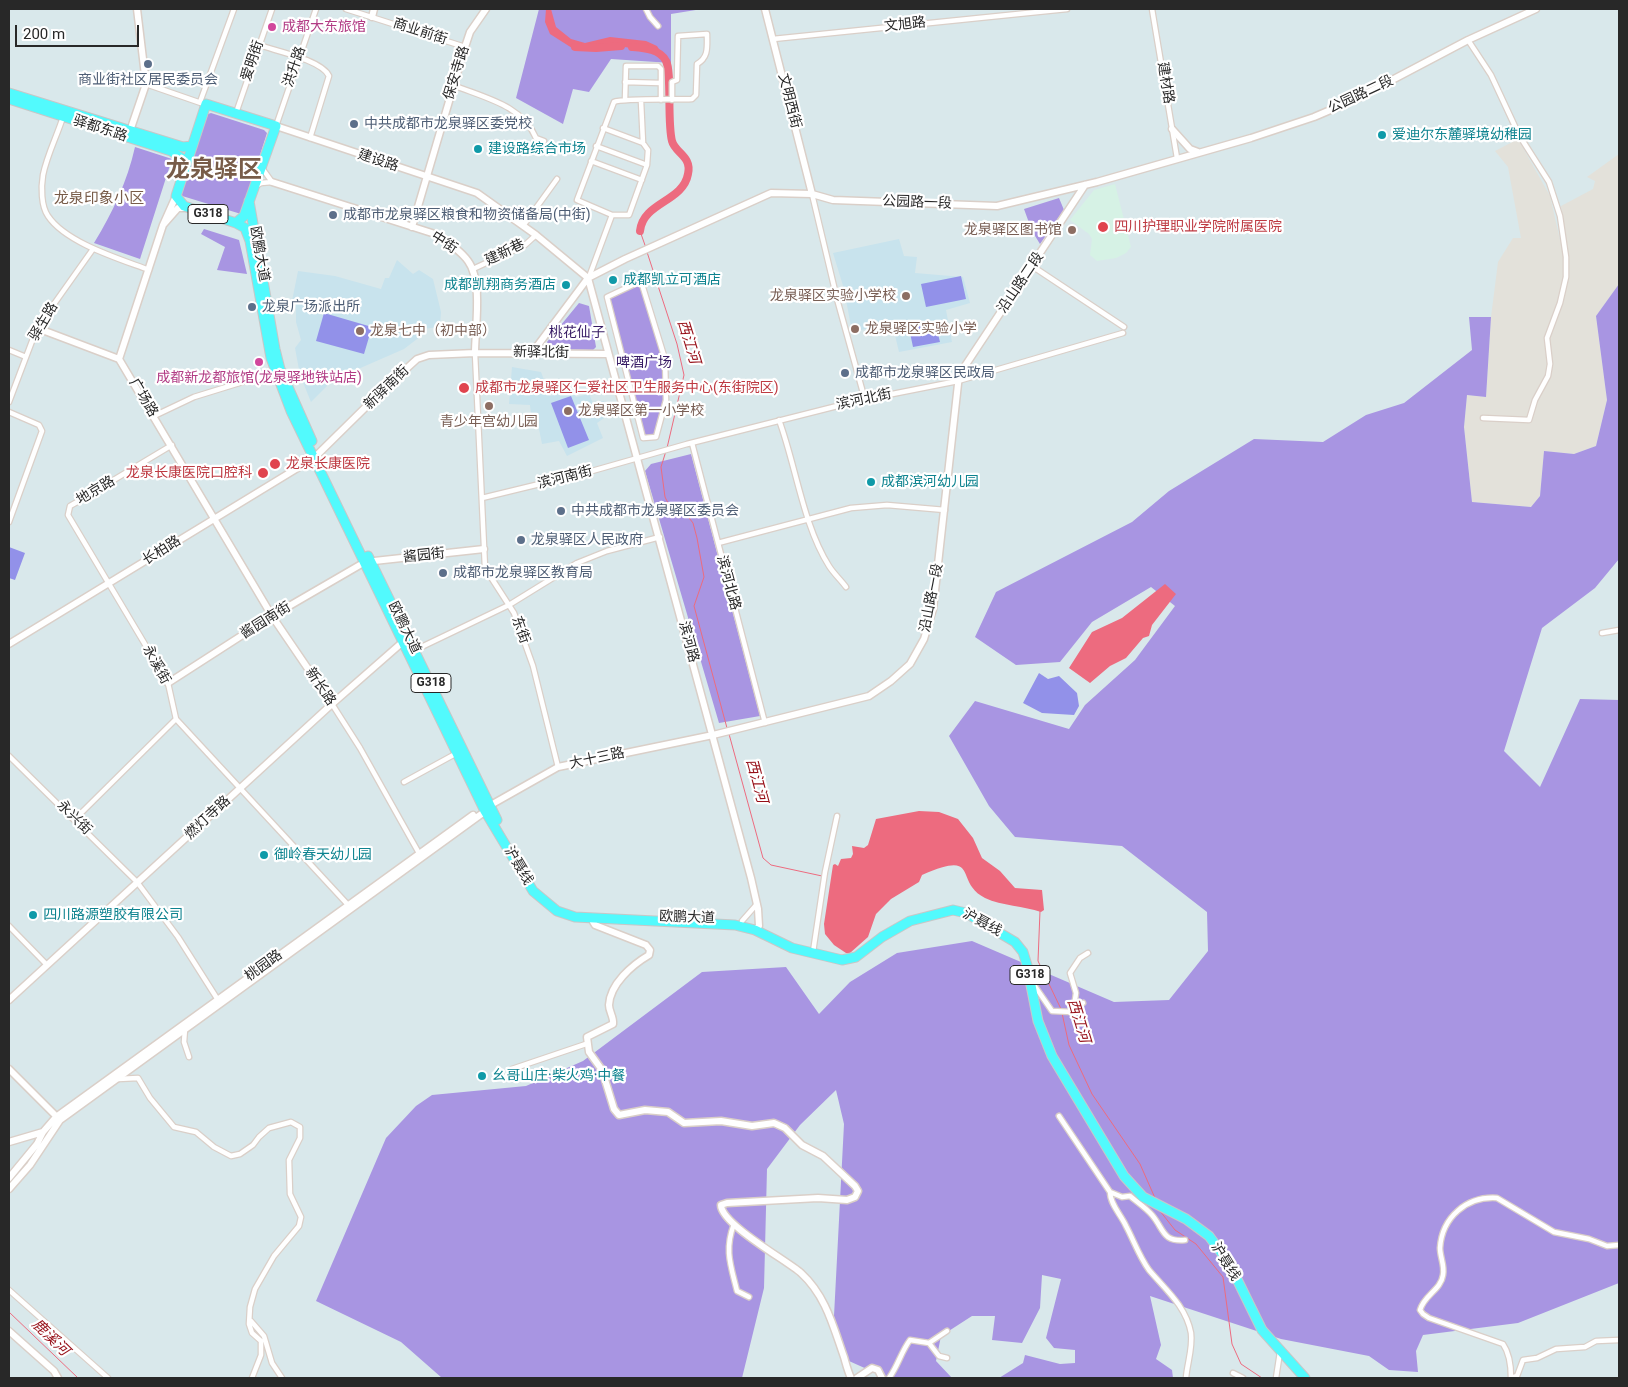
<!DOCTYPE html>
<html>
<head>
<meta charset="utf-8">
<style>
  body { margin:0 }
  #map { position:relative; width:1628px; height:1387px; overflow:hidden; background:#d9e8eb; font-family:Roboto,sans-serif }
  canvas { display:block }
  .frame { position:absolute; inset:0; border:10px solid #282828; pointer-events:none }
  .scale { position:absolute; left:15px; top:25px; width:124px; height:22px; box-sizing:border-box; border:2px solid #282828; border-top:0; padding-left:6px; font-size:15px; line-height:18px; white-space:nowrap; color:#282828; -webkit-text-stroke:4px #fff; paint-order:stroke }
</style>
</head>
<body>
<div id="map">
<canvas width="1628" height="1387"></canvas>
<div class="frame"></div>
<div class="scale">200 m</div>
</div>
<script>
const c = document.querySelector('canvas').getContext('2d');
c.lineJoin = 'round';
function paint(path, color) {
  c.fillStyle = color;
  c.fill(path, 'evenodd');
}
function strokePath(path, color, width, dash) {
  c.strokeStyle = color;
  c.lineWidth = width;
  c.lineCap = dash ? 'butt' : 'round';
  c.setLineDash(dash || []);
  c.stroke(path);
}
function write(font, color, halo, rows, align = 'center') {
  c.font = font + ' Roboto,"Noto Sans SC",sans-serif';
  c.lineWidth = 4.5;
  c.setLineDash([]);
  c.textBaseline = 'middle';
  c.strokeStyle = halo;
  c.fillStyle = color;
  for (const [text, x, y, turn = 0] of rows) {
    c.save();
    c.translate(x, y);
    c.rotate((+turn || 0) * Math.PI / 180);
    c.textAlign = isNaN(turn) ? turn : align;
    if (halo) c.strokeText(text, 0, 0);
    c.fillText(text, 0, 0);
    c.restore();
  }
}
paint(new Path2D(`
  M1518,139L1550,196L1560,240L1565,238L1561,206L1593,189L1595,181L1587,177L1619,154V284L1596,316L1607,400L1596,446L1574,454L1544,451L1540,496L1531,507L1472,502L1464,427L1467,395L1486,397L1491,317L1498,262L1513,238H1521L1508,167L1495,151Z`), '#e3e1da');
paint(new Path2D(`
  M899,239L904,256L917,257L915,273L963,277L970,303L946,310L952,342L899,352L892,323L852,332L844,289L833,253Z
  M397,260L413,274L419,270L433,279L441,312L440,327L422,329L421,336L404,349L333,380L311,402L300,375L295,348L301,340L296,322V302L292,301L298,271L335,276L381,289L385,278H389Z
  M512,367L541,372L550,396L573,391L576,397L589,394L593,403L604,401L607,416L597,423L603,438L567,456L559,441L542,444L538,424H532L530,405L509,404Z`), '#c8e3ed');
paint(new Path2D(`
  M1115,184L1131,247L1126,253L1116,258L1097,261L1090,255L1092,239L1089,234L1070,220L1094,190Z`), '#d6f2e5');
paint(new Path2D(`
  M539,9H702L671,14V63L611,59L589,92L573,89L563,124L516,98Z
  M211,113L264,130L267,133L241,214L179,195L208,114Z
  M135,147L172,159L140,259L94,243C113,212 127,182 135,147Z
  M1059,198L1064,210L1040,244L1032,231L1024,209Z
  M204,229L239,240L247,274L217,270L225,247L201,234Z
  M641,281L665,359L666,400L656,437L643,438L607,297Z
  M1619,284V559L1595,588L1542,628L1504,751L1540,787L1580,699L1619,700V1283L1518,1323L1423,1335L1416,1351L1418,1372L1389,1370L1369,1356L1281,1339L1150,1296L1161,1345L1156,1359L1172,1370L1173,1378H999L1023,1363L1025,1355L1060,1364L1075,1363V1350L1054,1348L1046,1338L1061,1279L1042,1275L1040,1308L1022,1343L992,1340L995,1316H972L941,1336L936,1361L952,1378H887L840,1357L834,1316L844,1124L836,1090L800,1125L767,1169L764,1288L742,1378H442L401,1342L316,1301L386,1138L416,1106L432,1095L526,1086L583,1061L702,972L786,967L819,1014L850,982L897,953L972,941L1114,1002L1169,1000L1208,951L1207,912L1122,846L1015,837L989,806L949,736L975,701L1069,729L1085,705L1135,660L1175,606L1151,587L1092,622L1060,662L1016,665L975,637L996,592L1132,522L1169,491L1254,439L1323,442L1366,415L1404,403L1472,350L1469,317H1491L1486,397L1467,395L1464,427L1472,502L1531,507L1540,496L1544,451L1574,454L1596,446L1607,400L1596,316Z
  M579,303L589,306L596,347L593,350L550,349L547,342Z
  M691,454L760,716L719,723L645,471L651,464Z`), '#a895e2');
paint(new Path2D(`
  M961,276L966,299L926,307L921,284Z
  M324,313L372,327L364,354L316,341Z
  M935,322L940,342L913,347L909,328Z
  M571,396L589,440L568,448L551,403Z
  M9,547L25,553L15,580L9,578Z
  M1039,673L1048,679L1059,676L1077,693L1079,706L1074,715L1042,713L1023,703Z`), '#9291e9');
paint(new Path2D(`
  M546,9H551L556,27L571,39L585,43L610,37L646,41L657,46L662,54L645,46L636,49L619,46L572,48L550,34L545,22Z
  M1165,584L1176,594L1152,625L1149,636L1143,638L1126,658L1110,666L1090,683L1069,668L1092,632L1122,618Z
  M919,811L939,812L958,819L973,838L982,858L1000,871L1015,888L1042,890L1044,910L1041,912C1024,906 1002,906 985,898C953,882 982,849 922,875L919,882L891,899L876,914L868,937L850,953H846L834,945L825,934L824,924L833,865L835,864L838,866L841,859L851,858L853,854L852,846L864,848L868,845L876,819Z`), '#ed6b7f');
strokePath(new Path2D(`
  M640,231L646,248
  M647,252L677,344L684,375L667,448
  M666,451L661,467L665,497L670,507L686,514L693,523L697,538L704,577L694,606L727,728
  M729,734L763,858L771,865L822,876
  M1040,911L1038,961L1061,1009
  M1062,1013L1069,1045L1092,1094L1140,1164L1155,1198
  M1160,1211L1175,1230L1196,1244L1223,1277L1232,1344L1241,1364L1262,1378
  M9,1312L78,1378`), '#ed6b7f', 1);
strokePath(new Path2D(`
  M575,47L596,48L621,46
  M632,47C644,48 660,49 666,61C672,72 667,123 672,141C675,153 692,156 688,174C683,202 643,202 640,231`), '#ed6b7f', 8);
const street = new Path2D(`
  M346,9L465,47
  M646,9L650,17L658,26
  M1152,9L1177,158
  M773,39L1067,9
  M1468,40L1491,75L1519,135L1549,182L1560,216L1566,257V277L1560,303L1547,338L1550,364L1548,376L1535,400L1529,420L1483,418
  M259,45C276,51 322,60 329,76L310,138
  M625,82L660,83
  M146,84L201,103
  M453,85C485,98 522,105 536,138L544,141
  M625,100L626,66H658L661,69V100
  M641,101L643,143L648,150L647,165L629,215H612L577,200L614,102C622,98 679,100 692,99L696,95L697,64C709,57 707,47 707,34L678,36L677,80L672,82V100
  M200,102L234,9
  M236,113L272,9
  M63,117C57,136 47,155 43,175C41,187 41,206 48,216C66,243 120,259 149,270
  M276,126L316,9
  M603,128L643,143
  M596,146L647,165
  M591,161L642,180
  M256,186L261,183L272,182L262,168
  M812,194L837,299L865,400
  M523,226L557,179
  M1032,266L1124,327
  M473,269L525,245L536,235
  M589,277L612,215
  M641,281L665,359L666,400L656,437L643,438L607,297Z
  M9,350L26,357
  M475,353L485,568L514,613L533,666L558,767
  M9,402L37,328L93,249
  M9,412L39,425L42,431L9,522
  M154,416L194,397L275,372
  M779,420C796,466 803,525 829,566C834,574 841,580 846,587
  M692,443L765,723
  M172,445L77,502L70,506L68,515L168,683L176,719L350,907
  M482,498L585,473L687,444L857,401L958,381L1123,333
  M718,543L851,508L887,505L945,510
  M1602,633L1619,630
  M413,651L509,605L577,563L607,551L660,537
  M332,704L360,748L420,855
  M9,756L137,882L178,937L218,1000
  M404,782L457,753
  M75,819L176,719
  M742,921L757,904
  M9,926L47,965
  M813,952L825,872L837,816
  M1034,985L1052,1011L1072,1012L1074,1007L1083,1003
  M1074,1007L1076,993L1070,973L1080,958L1088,953
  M185,1029L184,1042L189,1057
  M512,1069L586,1044
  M118,1079L138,1078L150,1098L174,1127L196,1132L214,1147L231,1156L240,1154L253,1145L259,1137L269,1128L291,1122L300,1127V1138L289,1160L290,1194L301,1217L299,1226L274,1256L255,1289L250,1307L249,1324L252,1333L261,1341V1355L252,1378
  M1059,1116L1110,1192
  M734,1224C724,1250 731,1266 737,1291L749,1297
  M1185,1240C1162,1242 1164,1229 1152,1215C1146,1208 1137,1202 1130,1196L1122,1197L1110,1192C1110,1204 1121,1215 1126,1226C1134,1241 1139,1256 1149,1270C1165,1289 1186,1306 1191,1333C1193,1348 1187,1364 1186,1378
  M9,1290L108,1378
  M251,1321L264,1336L272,1363L282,1378
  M929,1343L947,1331
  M1233,1373L1243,1378
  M889,1378C898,1366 901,1352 910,1340L929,1343L939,1356L947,1358
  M1276,1378L1280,1352
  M1511,1378C1511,1367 1510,1354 1503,1344L1429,1318L1423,1314L1420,1310C1424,1295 1441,1290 1443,1275C1445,1266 1440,1257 1440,1248C1442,1217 1467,1196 1497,1198L1554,1232L1589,1239L1607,1246L1619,1245
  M1511,1378L1517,1376L1523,1360L1537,1358L1556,1349L1585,1347L1596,1341L1619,1340`);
const secondary = new Path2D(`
  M765,9L812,194
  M372,17L374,9
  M276,126L477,193L536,235L588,278
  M1172,129L1190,149L1198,152
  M130,131L146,84L137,9
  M272,182L435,234C447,242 460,250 468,261C483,281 475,329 475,353
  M176,196L163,225L178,208H188
  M163,225L119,359L272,616L332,704
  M412,227L465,47L470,32L486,9
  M588,278L751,878L758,909L759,926L755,930
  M37,328L119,359
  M532,353L588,278L625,259L771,193L812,194L833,200L997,206L1097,182L1251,138L1314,117L1356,99L1468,40L1536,9
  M9,644L314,458L382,391L417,359L429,355L475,353L607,354
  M168,683L272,616L365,562L484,549
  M489,806L558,767L713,735L869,696L891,681L910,664L924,639L933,609L959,375L1085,185
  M592,920L595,925L646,945L650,950L649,955C632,965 610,984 609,1005C609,1012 614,1017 613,1024L587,1037L589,1052L602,1070L614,1109L619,1115L645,1110L668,1112L684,1123L721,1121L752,1126L774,1123L785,1128L802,1145L823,1156L855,1186L858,1191L855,1197L847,1200L818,1198L727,1203L721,1205C721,1224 786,1260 801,1273C826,1296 833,1326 844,1357C846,1364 848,1372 851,1378
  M9,1000L332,704L405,640
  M9,1069L59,1119
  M9,1142L43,1132
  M9,1178L37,1144L43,1132L56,1117L473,815
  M9,1189L30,1165L60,1120L487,810
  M9,1331L54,1371L58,1378
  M857,1378L872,1368L878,1370L882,1378`);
const highway = new Path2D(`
  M9,93L183,147L192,146
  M9,99L171,151L183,159L185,166
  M206,104L276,126L244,216L236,223L184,206L176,196Z
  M249,201L275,349L280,369L312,441
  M236,223L245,228L250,241L271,358L291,411L485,811L533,891L557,911L575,917L735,925L755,930L792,948L842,960L856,957L882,937L910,921L953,910L966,913L1015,942L1023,952L1027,965L1038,1021L1052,1056L1124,1176L1143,1197L1186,1219L1209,1236L1229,1263L1262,1330L1305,1378
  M368,556L497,820`);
strokePath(street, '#dacfc8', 7);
strokePath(secondary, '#dacfc8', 9);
strokePath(highway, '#c7c7c7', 11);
strokePath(street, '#fff', 4.5);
strokePath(secondary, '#fff', 6);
strokePath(highway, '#52fafd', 9);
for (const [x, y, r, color] of [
  [272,27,5,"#d1479c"],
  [148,64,5,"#5c6f8a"],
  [354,124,5,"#5c6f8a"],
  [1382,135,5,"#0f9aa8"],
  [478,149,5,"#0f9aa8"],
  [333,215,5,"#5c6f8a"],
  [1103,227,6,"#e0444e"],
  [1072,230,5,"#8d6e63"],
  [613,280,5,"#0f9aa8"],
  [566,285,5,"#0f9aa8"],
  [906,296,5,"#8d6e63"],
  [252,307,5,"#5c6f8a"],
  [855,329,5,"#8d6e63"],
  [360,331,5,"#8d6e63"],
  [259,362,5,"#d1479c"],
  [845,373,5,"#5c6f8a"],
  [464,388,6,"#e0444e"],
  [489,406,5,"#8d6e63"],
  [568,411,5,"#8d6e63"],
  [275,464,6,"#e0444e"],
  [263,473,6,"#e0444e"],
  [871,482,5,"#0f9aa8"],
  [561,511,5,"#5c6f8a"],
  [521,540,5,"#5c6f8a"],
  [443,573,5,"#5c6f8a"],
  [264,855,5,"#0f9aa8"],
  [33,915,5,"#0f9aa8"],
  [482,1076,5,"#0f9aa8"]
]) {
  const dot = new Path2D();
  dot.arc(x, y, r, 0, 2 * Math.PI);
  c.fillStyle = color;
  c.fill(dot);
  strokePath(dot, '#fff', 2);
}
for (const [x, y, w] of [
  [208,214,40],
  [431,683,40],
  [1030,975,40]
]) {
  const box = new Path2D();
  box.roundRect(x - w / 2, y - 9.5, w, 19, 4);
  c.fillStyle = '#fff';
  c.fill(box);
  strokePath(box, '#282828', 1);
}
write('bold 12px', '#282828', null, [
  ["G318",208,214],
  ["G318",431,683],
  ["G318",1030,975]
]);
write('14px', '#282828', '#fff', [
  ["文旭路",905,25,-6],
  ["商业前街",420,32,18],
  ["爱明街",253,61,-71],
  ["洪升路",295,67,-71],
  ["保安寺路",457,73,-73],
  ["建材路",1165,83,81],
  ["公园路二段",1361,95,-25],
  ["文明西街",789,101,76],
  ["驿都东路",100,129,18],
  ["建设路",378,161,18],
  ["公园路一段",917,203,2],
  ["中街",444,243,33],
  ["建新巷",505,253,-26],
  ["欧鹏大道",259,254,80],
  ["沿山路二段",1021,283,-56],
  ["驿生路",44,322,-59],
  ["新驿北街",541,353,1],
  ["新驿南街",387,388,-44],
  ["广场路",143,398,59],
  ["滨河北街",864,400,-12],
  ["滨河南街",565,478,-14],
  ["地京路",96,491,-31],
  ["长柏路",162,551,-32],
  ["酱园街",424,556,-6],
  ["滨河北路",728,583,75],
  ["沿山路一段",932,598,-79],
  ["酱园南街",266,621,-32],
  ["欧鹏大道",404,628,64],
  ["东街",520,630,70],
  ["滨河路",688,642,75],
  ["永溪街",156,665,61],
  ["新长路",320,687,56],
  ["大十三路",597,759,-12],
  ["永兴街",74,818,44],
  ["燃灯寺路",208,818,-43],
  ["沪聂线",518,866,59],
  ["欧鹏大道",687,918,2],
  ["沪聂线",982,923,28],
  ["桃园路",264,966,-36],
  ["沪聂线",1225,1262,58]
]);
write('14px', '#b23c85', '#fff', [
  ["成都大东旅馆",282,27],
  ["成都新龙都旅馆(龙泉驿地铁站店)",259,378,"center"]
], 'left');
write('14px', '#4e5e75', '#fff', [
  ["商业街社区居民委员会",148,80,"center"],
  ["中共成都市龙泉驿区委党校",364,124],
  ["成都市龙泉驿区粮食和物资储备局(中街)",343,215],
  ["龙泉广场派出所",262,307],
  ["成都市龙泉驿区民政局",855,373],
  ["中共成都市龙泉驿区委员会",571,511],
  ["龙泉驿区人民政府",531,540],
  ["成都市龙泉驿区教育局",453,573]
], 'left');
write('14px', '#0d838f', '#fff', [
  ["爱迪尔东麓驿境幼稚园",1392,135],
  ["建设路综合市场",488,149],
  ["成都凯立可酒店",623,280],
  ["成都凯翔商务酒店",556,285,"right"],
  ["成都滨河幼儿园",881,482],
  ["御岭春天幼儿园",274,855],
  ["四川路源塑胶有限公司",43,915],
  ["幺哥山庄·柴火鸡·中餐",492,1076]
], 'left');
write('14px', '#be3a42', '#fff', [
  ["四川护理职业学院附属医院",1114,227],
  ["成都市龙泉驿区仁爱社区卫生服务中心(东街院区)",475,388],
  ["龙泉长康医院",286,464],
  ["龙泉长康医院口腔科",252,473,"right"]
], 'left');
write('14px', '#785e54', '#fff', [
  ["龙泉驿区图书馆",1062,230,"right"],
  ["龙泉驿区实验小学校",896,296,"right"],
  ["龙泉驿区实验小学",865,329],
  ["龙泉七中（初中部）",370,331],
  ["龙泉驿区第一小学校",578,411],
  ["青少年宫幼儿园",489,422,"center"]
], 'left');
write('14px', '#351963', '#fff', [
  ["桃花仙子",577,333],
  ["啤酒广场",644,363]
]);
write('15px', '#785c49', '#fff', [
  ["龙泉印象小区",99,199]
]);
write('italic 15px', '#960e17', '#fff', [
  ["西江河",688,342,73],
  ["西江河",756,781,75],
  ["西江河",1078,1021,73],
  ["鹿溪河",50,1338,44]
]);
write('bold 24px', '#785c49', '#fff', [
  ["龙泉驿区",214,171]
]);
</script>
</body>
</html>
